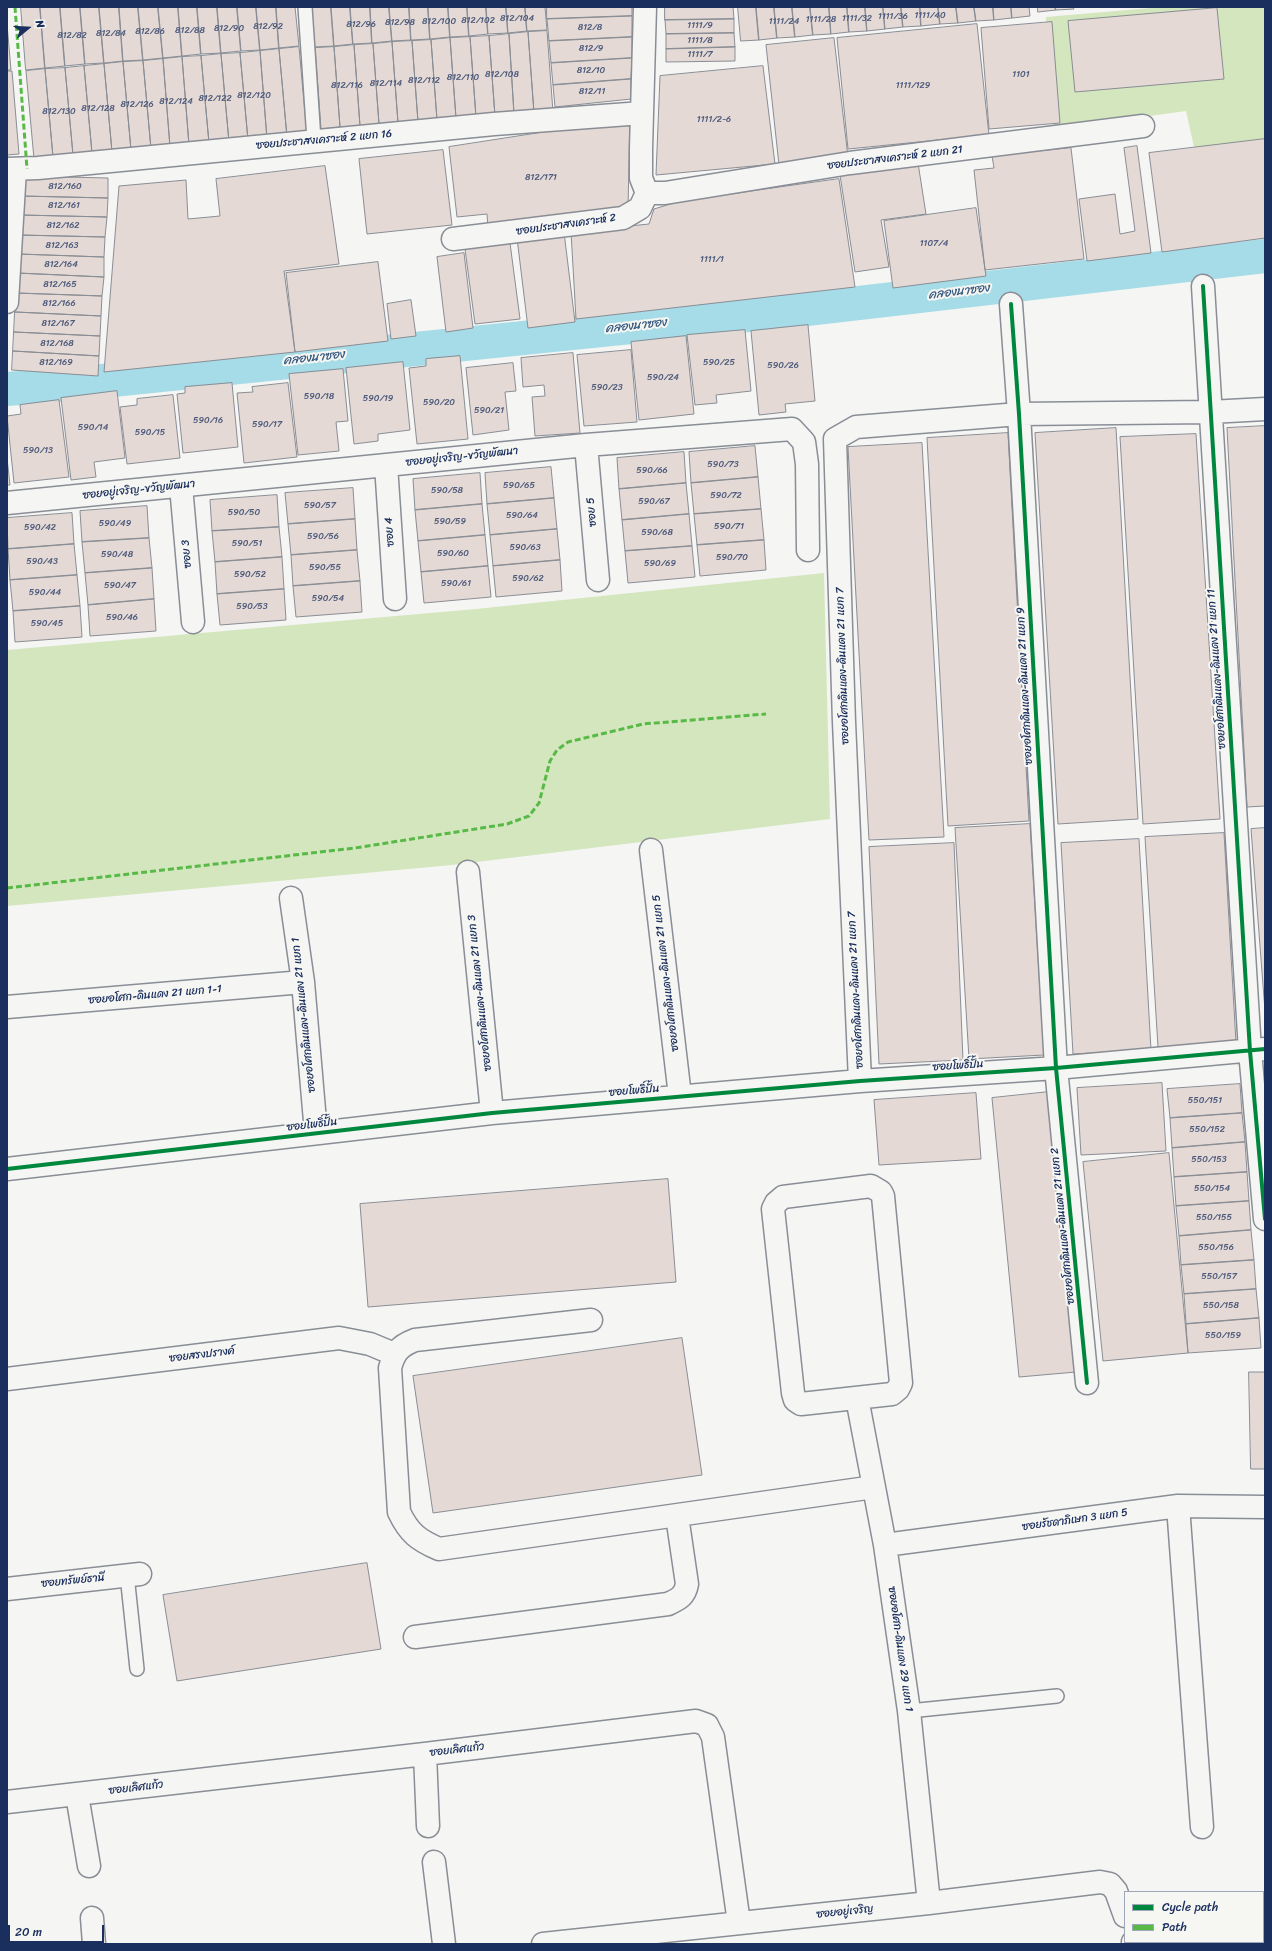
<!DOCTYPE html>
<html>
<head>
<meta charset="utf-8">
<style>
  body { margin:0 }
  #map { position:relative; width:1272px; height:1951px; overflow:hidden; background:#f5f5f3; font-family:Sriracha,sans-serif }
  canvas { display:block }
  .frame { position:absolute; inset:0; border:8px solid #1b2f5e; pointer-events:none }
  .legend { position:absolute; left:1124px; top:1891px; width:140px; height:52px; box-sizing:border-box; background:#f6f6f2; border:1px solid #9ea6b7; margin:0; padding:5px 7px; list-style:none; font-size:12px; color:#1b2f5e }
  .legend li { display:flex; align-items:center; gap:8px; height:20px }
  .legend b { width:20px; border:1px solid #9ea6b7 }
  .north { position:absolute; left:8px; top:8px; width:40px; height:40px; -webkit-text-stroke:3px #f6f6f2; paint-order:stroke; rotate:72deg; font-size:11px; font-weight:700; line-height:16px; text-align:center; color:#1b2f5e }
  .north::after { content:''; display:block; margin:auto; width:14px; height:18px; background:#1b2f5e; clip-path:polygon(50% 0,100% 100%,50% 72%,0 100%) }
  .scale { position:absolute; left:8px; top:1925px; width:96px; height:18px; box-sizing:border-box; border:2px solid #1b2f5e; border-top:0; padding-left:5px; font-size:12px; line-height:14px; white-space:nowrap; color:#1b2f5e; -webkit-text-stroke:3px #f6f6f2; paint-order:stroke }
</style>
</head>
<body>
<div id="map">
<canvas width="1272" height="1951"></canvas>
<div class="frame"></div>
<ul class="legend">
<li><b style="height:5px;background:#00873e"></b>Cycle path</li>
<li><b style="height:5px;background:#58b947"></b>Path</li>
</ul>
<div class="north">N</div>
<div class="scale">20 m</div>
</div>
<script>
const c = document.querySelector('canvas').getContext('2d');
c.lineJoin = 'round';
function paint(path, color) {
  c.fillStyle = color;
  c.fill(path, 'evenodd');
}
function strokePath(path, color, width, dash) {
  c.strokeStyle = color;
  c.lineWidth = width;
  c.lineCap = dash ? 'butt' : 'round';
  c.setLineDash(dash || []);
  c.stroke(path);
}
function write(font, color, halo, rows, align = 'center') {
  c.font = font + ' Sriracha,"Playpen Sans Thai",sans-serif';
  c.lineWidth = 4;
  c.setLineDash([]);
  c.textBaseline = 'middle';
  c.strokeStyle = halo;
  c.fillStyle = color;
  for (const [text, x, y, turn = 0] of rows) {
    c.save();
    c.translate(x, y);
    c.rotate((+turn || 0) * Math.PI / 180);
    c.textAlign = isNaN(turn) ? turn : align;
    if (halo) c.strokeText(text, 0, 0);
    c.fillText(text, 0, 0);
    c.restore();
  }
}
paint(new Path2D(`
  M1163,7H1265V154L1196,156L1186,111L1053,129L1046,17Z
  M824,573L830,819L452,865L7,906V650L476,609Z`), '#d4e6be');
strokePath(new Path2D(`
  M7,389L83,383L807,309L1265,256`), '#a6dce7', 34);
const building = new Path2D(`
  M21,7H40L45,68L26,70Z
  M40,7H60L65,66L45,68Z
  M60,7H80L85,64L65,66Z
  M80,7H99L104,63L85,64Z
  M99,7H119L123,61L104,63Z
  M119,7H138L143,60L123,61Z
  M138,7H158L163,58L143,60Z
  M158,7H178L182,56L163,58Z
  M178,7H197L201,54L182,56Z
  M197,7H217L221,53L201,54Z
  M217,7H237L241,51L221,53Z
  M237,7H256L260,50L241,51Z
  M256,7H276L279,48L260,50Z
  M276,7H295L299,46L279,48Z
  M311,7H331L334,46L314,47Z
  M331,7H350L353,44L334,46Z
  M350,7H370L372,43L353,44Z
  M370,7H389L392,41L372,43Z
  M389,7H409L411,40L392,41Z
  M409,7H428L430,39L411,40Z
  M428,7H448L450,37L430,39Z
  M448,7H467L469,36L450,37Z
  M467,7H486L488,34L469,36Z
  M486,7H506L508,33L488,34Z
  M506,7H525L527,31L508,33Z
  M525,7H545L547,30L527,31Z
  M547,7H632V16L547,19Z
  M665,7H733L734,19L665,20Z
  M738,7H756L759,40L741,41Z
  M756,7H774L777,38L759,40Z
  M774,7H792L795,37L777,38Z
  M792,7H810L813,35L795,37Z
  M810,7H829L831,34L813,35Z
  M829,7H847L849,32L831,34Z
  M847,7H865L867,31L849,32Z
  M865,7H883L885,29L867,31Z
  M883,7H901L903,27L885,29Z
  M901,7H920L921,26L903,27Z
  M920,7H938L940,24L921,26Z
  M938,7H956L958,23L940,24Z
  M956,7H974L976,21L958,23Z
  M974,7H993L994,20L976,21Z
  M993,7H1011L1012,18L994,20Z
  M1011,7H1029L1030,16L1012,18Z
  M1038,7H1055L1056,10L1038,12Z
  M1055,7H1073L1074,9L1056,10Z
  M1217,8L1224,79L1075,92L1068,21Z
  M632,16V37L549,41L547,19Z
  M734,19V33L666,34L665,20Z
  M1052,22L1060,123L989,129L981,28Z
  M7,24L11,70H7Z
  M977,24L989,135L848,149L837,38Z
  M547,31L553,112L534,113L528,32Z
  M528,32L534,113L514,114L509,34Z
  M734,33L735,47L666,49V34Z
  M509,34L514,114L495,116L489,36Z
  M489,36L495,116L476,117L470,37Z
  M470,37L476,117L456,118L450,38Z
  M632,37V58L551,63L549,41Z
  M450,38L456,118L437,120L431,40Z
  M834,38L848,157L779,165L766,45Z
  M431,40L437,120L418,122L412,41Z
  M412,41L418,122L398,123L392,42Z
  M392,42L398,123L379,124L373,44Z
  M373,44L379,124L360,126L354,45Z
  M354,45L360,126L340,127L334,47Z
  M299,47L307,135L287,137L279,49Z
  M334,47L340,127L321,129L315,48Z
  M735,47V61L666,62V49Z
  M279,49L287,137L267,139L260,51Z
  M260,51L267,139L248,140L240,53Z
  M240,53L248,140L229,142L221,54Z
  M221,54L229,142L209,143L201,56Z
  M201,56L209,143L189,145L182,57Z
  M182,57L189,145L170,147L163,59Z
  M632,58L631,79L553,85L551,63Z
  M163,59L170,147L151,149L143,61Z
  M143,61L151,149L131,150L123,62Z
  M123,62L131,150L112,152L104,64Z
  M104,64L112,152L92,153L84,66Z
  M84,66L92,153L73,155L65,68Z
  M763,66L775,164L656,175L660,76Z
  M65,68L73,155L53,157L45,69Z
  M45,69L53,157L34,159L26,71Z
  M7,71H12L19,154L7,155Z
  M631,79V99L555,107L553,85Z
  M630,119L628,208L488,228L487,214L457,217L449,147Z
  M1265,139V238L1162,252L1149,153Z
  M1137,146L1151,253L1087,261L1079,199L1115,194L1120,234L1135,231L1124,148Z
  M1071,148L1084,259L985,270L974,170L994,168L992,156Z
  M443,150L452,225L367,234L359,159Z
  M918,163L926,214L881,220L889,267L855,272L840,175Z
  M325,166L339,264L284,271L295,352L104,372L119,186L186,180L188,219L220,216L216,179Z
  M22,176L108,178V198L21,196Z
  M839,179L855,287L576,319L571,232L649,224L654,209L680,201Z
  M21,196L108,198L107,217L20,215Z
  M976,208L986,276L893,288L884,221Z
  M20,215L107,217L105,237L19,235Z
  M564,232L575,322L528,328L517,238Z
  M19,235L105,237L104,257L18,254Z
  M510,243L520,319L475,324L465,249Z
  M464,253L473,328L446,332L437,257Z
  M18,254L104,257V277L17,273Z
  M378,262L388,341L295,352L286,273Z
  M17,273L104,277L102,296L16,293Z
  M16,293L102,296L101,316L15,312Z
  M411,300L416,336L391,339L387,304Z
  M15,312L101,316L100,336L14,332Z
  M808,325L815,401L785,404L786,412L759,415L751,331Z
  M745,330L751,391L716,395L717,403L695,405L687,335Z
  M14,332L100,336L99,356L13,351Z
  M686,336L694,414L639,420L631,342Z
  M631,350L637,422L584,426L577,355Z
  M13,351L99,356L98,376L12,370Z
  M573,353L580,433L535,436L532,397L545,396L544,385L523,387L521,358Z
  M460,356L468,439L417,444L409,368L426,366V359Z
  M403,362L410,430L378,434V441L354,444L346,368Z
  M513,363L516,391L505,392L509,430L473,435L466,368Z
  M343,369L348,421L336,422L339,451L298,455L289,374Z
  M232,383L238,447L183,453L177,394L185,393V387Z
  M288,383L297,457L244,463L237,393L253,392L252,387Z
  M117,391L125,458L94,462L96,477L71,480L61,398Z
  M173,395L180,458L127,464L120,407L137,405V399Z
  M59,400L69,477L14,483L7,416L21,414L20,405Z
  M1265,426V806L1247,807L1227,428Z
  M1116,428L1138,819L1058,824L1035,433Z
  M1008,433L1029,821L948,826L927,438Z
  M1196,434L1220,819L1143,824L1120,437Z
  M922,443L944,837L869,840L848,447Z
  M755,446L758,477L691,483L689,452Z
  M684,452L686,483L619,489L617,458Z
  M7,458L10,485H7Z
  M551,467L554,498L487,504L485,473Z
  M480,473L482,504L415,510L413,479Z
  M758,477L761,509L694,514L691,483Z
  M686,483L689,514L622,520L619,489Z
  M353,488L355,519L288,524L285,493Z
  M277,495L279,527L212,531L210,500Z
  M554,498L557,529L490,535L487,504Z
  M482,504L485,535L418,541L415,510Z
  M147,506L149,538L82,542L80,511Z
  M761,509L764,540L697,545L694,514Z
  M72,513L74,544L8,549L7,518Z
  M689,514L692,546L625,551L622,520Z
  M355,519L357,550L291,555L288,524Z
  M279,527L282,557L215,562L212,531Z
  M557,529L560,560L493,566L490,535Z
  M485,535L488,566L421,572L418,541Z
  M149,538L152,568L85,573L82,542Z
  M764,540L766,570L700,576L697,545Z
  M74,544L77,575L10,580L8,549Z
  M692,546L695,577L628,583L625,551Z
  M357,550L360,581L293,586L291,555Z
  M282,557L284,589L217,594L215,562Z
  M560,560L562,591L496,597L493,566Z
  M488,566L491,597L424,603L421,572Z
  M152,568L154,599L88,605L85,573Z
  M77,575L80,606L13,611L10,580Z
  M360,581L362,612L296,617L293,586Z
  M284,589L286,620L220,625L217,594Z
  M154,599L156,631L90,636L88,605Z
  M80,606L82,637L15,642L13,611Z
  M1030,824L1044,1055L969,1059L955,828Z
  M1265,828V1011L1251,829Z
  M1224,833L1236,1043L1158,1047L1145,837Z
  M1139,839L1151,1050L1073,1054L1061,843Z
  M954,843L963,1060L879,1064L869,847Z
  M1162,1083L1166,1151L1081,1155L1077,1088Z
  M1240,1084L1242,1113L1170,1118L1167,1089Z
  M1049,1092L1076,1372L1019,1377L992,1098Z
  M976,1093L981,1159L879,1165L874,1100Z
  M1242,1113L1245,1142L1172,1148L1170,1118Z
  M1245,1142L1247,1172L1174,1177L1172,1148Z
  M1169,1153L1188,1353L1103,1361L1083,1162Z
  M1247,1172L1249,1201L1176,1206L1174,1177Z
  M668,1179L676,1282L368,1307L360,1204Z
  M1249,1201L1251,1230L1179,1236L1176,1206Z
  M1251,1230L1254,1260L1181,1265L1179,1236Z
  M1254,1260L1256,1289L1184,1294L1181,1265Z
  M1256,1289L1259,1318L1186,1324L1184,1294Z
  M1259,1318L1261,1348L1188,1353L1186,1324Z
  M682,1338L702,1475L433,1513L413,1376Z
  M1249,1372H1265V1469H1251Z
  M367,1563L381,1649L177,1681L163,1595Z`);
paint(building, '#e4d9d4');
strokePath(building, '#898d95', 1);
const lane = new Path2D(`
  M305,7L314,140
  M127,1575L137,1669
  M909,1711L1057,1696`);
const street = new Path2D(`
  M7,169L38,168L494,124L642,113
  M647,193H665L850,163L1143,126
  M453,239L623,218L640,208L647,193L641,178V149L645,7
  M1203,286L1250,1051L1265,1219
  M7,302L15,169
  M1011,304L1019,414L1056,1068L1087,1383
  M586,445L598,580
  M386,465L395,599
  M181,486L193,622
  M7,503L586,445L792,429L804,442L807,464L808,550
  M651,850L680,1096
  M468,872L492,1113
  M291,898L303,982L316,1133
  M7,1007L303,982
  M860,1081L844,722L835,439L856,427L1019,414L1210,412L1265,409
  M7,1169L492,1113L860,1081L1056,1068L1265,1049
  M871,1186L881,1192L883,1196L901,1383L898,1389L892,1394L801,1404L795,1400L793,1393L773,1209L776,1203L783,1197Z
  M591,1320L415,1340C399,1346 394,1353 390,1368L399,1512C409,1533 418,1540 439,1549L874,1487
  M7,1379L339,1338L370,1344L394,1354
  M857,1398L885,1545L909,1711L929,1903
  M1178,1506L1202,1827
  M885,1545L1178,1506L1265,1507
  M7,1589L140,1574
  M415,1637L668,1604C679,1599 685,1596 687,1584L677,1516
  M425,1754L428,1826
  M77,1795L89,1866
  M7,1802L425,1754L696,1721L707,1725L713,1737L739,1923
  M434,1862L444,1944
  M92,1918L94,1944
  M1133,1942V1944
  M543,1944L929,1903L1100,1882L1110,1884L1116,1891L1125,1916`);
strokePath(lane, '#898d95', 16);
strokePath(street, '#898d95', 25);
strokePath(lane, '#f5f5f3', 13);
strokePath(street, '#f5f5f3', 22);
strokePath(new Path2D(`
  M15,7L27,169
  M7,888L355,848L507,824L529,816L539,803L550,761L557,750L568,742L643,724L766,714`), '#58b947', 3, [6, 3]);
strokePath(new Path2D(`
  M1203,286L1250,1051L1265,1219
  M1011,304L1019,414L1056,1068L1087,1383
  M7,1169L492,1113L860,1081L1056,1068L1265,1049`), '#00873e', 4);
write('9px', '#4d5a7c', null, [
  ["1111/40",930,16],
  ["1111/36",893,17],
  ["812/104",517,19],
  ["1111/32",857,19],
  ["1111/28",821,20],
  ["812/102",478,21],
  ["812/100",439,22],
  ["1111/24",784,22],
  ["812/98",400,23],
  ["812/96",361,25],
  ["1111/9",700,26],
  ["812/92",268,27],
  ["812/8",590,28],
  ["812/90",229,29],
  ["812/88",190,31],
  ["812/86",150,32],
  ["812/84",111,34],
  ["812/82",72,36],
  ["1111/8",700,41],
  ["812/9",591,49],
  ["1111/7",700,55],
  ["812/10",591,71],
  ["812/108",502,75],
  ["1101",1021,75],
  ["812/110",463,78],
  ["812/112",424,81],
  ["812/114",386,84],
  ["812/116",347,86],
  ["1111/129",913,86],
  ["812/11",592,92],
  ["812/120",254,96],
  ["812/122",215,99],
  ["812/124",176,102],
  ["812/126",137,105],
  ["812/128",98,109],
  ["812/130",59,112],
  ["1111/2-6",714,120],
  ["812/171",541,178],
  ["812/160",65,187],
  ["812/161",64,206],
  ["812/162",63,226],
  ["1107/4",934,244],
  ["812/163",62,246],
  ["1111/1",712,260],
  ["812/164",61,265],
  ["812/165",60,285],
  ["812/166",59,304],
  ["812/167",58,324],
  ["812/168",57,344],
  ["812/169",56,363],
  ["590/25",719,363],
  ["590/26",783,366],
  ["590/24",663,378],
  ["590/23",607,388],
  ["590/18",319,397],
  ["590/19",378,399],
  ["590/20",439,403],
  ["590/21",489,411],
  ["590/16",208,421],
  ["590/17",267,425],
  ["590/14",93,428],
  ["590/15",150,433],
  ["590/13",38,451],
  ["590/73",723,465],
  ["590/66",652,471],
  ["590/65",519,486],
  ["590/58",447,491],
  ["590/72",726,496],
  ["590/67",654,502],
  ["590/57",320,506],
  ["590/50",244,513],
  ["590/64",522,516],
  ["590/59",450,522],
  ["590/49",115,524],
  ["590/71",729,527],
  ["590/42",40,528],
  ["590/68",657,533],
  ["590/56",323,537],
  ["590/51",247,544],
  ["590/63",525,548],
  ["590/60",453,554],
  ["590/48",117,555],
  ["590/70",732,558],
  ["590/43",42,562],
  ["590/69",660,564],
  ["590/55",325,568],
  ["590/52",250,575],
  ["590/62",528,579],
  ["590/61",456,584],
  ["590/47",120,586],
  ["590/44",45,593],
  ["590/54",328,599],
  ["590/53",252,607],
  ["590/46",122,618],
  ["590/45",47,624],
  ["550/151",1205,1101],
  ["550/152",1207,1130],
  ["550/153",1209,1160],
  ["550/154",1212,1189],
  ["550/155",1214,1218],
  ["550/156",1216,1248],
  ["550/157",1219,1277],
  ["550/158",1221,1306],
  ["550/159",1223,1336]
]);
write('11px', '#1b2f5e', '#f6f6f2', [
  ["ซอยประชาสงเคราะห์ 2 แยก 16",324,140,-5],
  ["ซอยประชาสงเคราะห์ 2 แยก 21",895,158,-7],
  ["ซอยประชาสงเคราะห์ 2",566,225,-8],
  ["ซอยอยู่เจริญ-ขวัญพัฒนา",462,457,-6],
  ["ซอยอยู่เจริญ-ขวัญพัฒนา",139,490,-6],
  ["ซอย 5",592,512,-95],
  ["ซอย 4",390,532,-94],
  ["ซอย 3",187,554,-95],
  ["ซอยอโศกดินแดง-ดินแดง 21 แยก 7",843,666,-92],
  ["ซอยอโศกดินแดง-ดินแดง 21 แยก 11",1217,669,-94],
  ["ซอยอโศกดินแดง-ดินแดง 21 แยก 9",1025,686,-93],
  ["ซอยอโศกดินแดง-ดินแดง 21 แยก 5",666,973,-97],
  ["ซอยอโศกดินแดง-ดินแดง 21 แยก 7",856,990,-93],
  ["ซอยอโศกดินแดง-ดินแดง 21 แยก 3",480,993,-96],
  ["ซอยอโศก-ดินแดง 21 แยก 1-1",155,995,-5],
  ["ซอยอโศกดินแดง-ดินแดง 21 แยก 1",304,1015,-96],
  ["ซอยโพธิ์ปั้น",958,1066,-4],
  ["ซอยโพธิ์ปั้น",634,1091,-5],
  ["ซอยโพธิ์ปั้น",312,1125,-7],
  ["ซอยอโศกดินแดง-ดินแดง 21 แยก 2",1063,1226,-96],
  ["ซอยสรงปรางค์",202,1355,-7],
  ["ซอยรัชดาภิเษก 3 แยก 5",1075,1520,-8],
  ["ซอยทรัพย์ธานี",73,1581,-6],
  ["ซอยอโศก-ดินแดง 29 แยก 1",900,1649,82],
  ["ซอยเลิศแก้ว",457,1750,-7],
  ["ซอยเลิศแก้ว",136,1788,-7],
  ["ซอยอยู่เจริญ",845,1912,-6]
]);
write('italic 12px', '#35587f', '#f6f6f2', [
  ["คลองนาซอง",959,292,-7],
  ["คลองนาซอง",636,326,-6],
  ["คลองนาซอง",314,358,-6]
]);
</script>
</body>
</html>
